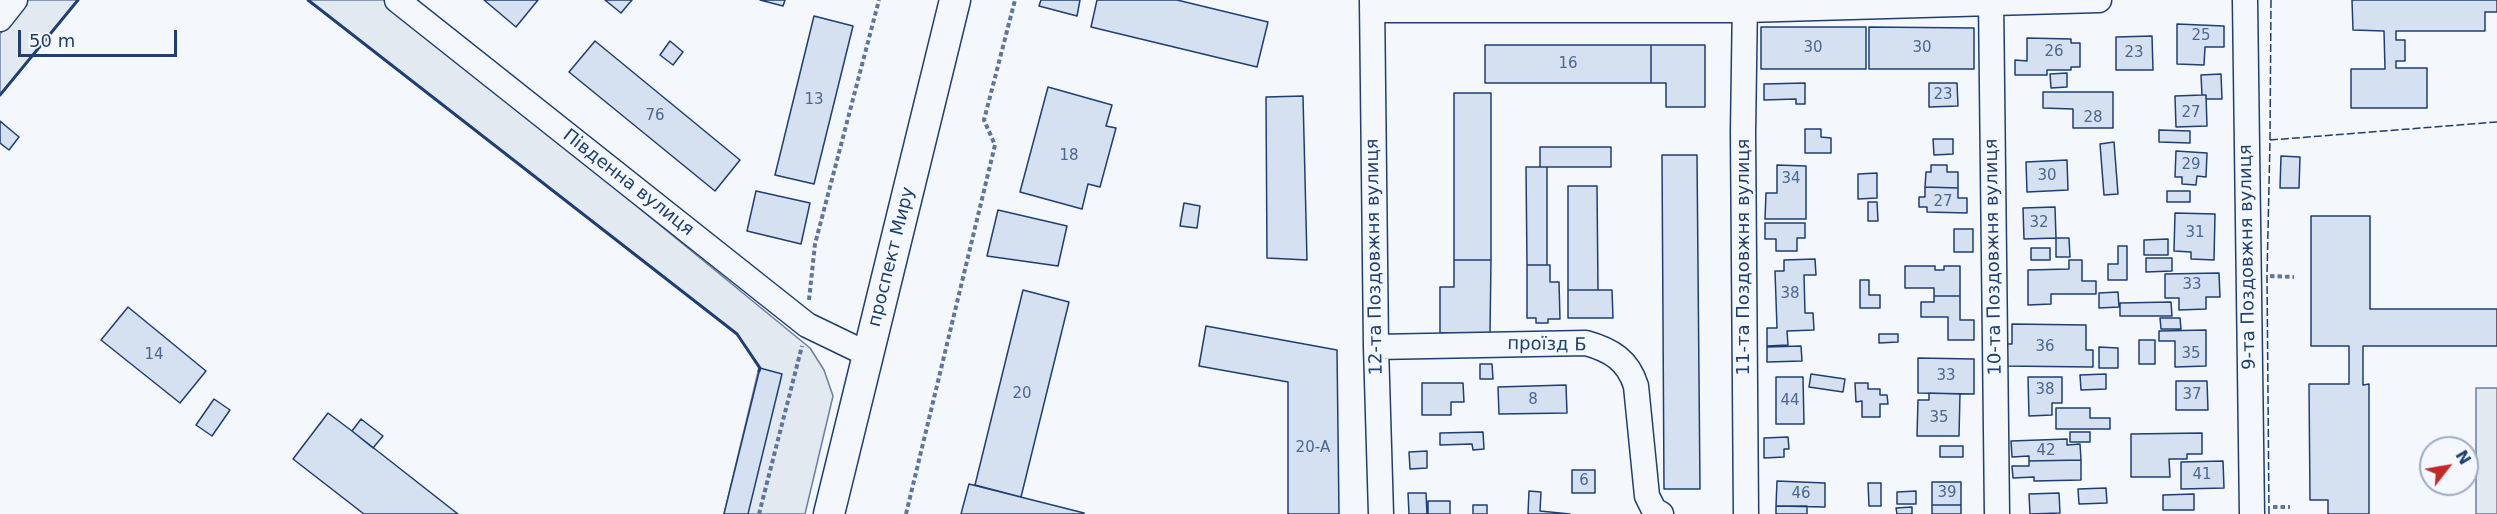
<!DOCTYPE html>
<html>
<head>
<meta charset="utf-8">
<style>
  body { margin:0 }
  #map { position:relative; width:2497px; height:514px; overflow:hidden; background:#f4f7fb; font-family:"DejaVu Sans",sans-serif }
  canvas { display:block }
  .north { position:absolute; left:2419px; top:436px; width:60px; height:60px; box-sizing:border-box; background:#f4f7fb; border:2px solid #9eadc5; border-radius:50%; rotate:59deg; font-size:16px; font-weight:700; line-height:24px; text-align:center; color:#1d3f73 }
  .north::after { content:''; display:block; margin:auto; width:21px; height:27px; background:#c62828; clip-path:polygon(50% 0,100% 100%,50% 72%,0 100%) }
  .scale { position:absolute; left:18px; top:30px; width:159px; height:27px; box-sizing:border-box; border:3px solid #1d3f73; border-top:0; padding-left:8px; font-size:18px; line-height:21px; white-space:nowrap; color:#1d3f73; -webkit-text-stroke:4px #f4f7fb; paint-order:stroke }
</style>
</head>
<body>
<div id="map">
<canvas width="2497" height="514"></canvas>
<div class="north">N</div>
<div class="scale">50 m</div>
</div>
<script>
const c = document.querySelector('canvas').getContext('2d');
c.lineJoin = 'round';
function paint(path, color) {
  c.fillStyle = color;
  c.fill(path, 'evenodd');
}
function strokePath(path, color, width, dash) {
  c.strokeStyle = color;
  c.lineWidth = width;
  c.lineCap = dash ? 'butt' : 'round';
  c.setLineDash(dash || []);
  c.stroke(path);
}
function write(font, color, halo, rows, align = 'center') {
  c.font = font + ' "DejaVu Sans",sans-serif';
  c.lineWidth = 4.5;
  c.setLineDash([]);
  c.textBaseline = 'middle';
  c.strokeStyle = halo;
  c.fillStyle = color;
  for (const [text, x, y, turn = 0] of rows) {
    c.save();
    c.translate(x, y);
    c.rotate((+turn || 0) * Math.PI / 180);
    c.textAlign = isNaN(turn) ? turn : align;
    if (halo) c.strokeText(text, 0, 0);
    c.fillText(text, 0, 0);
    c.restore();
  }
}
const green = new Path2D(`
  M28,0H78L0,95V34Z
  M308,0H385L810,348L824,370L833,396L805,514H724L759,368L737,334Z
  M2476,388H2497V514H2476Z`);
paint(green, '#e3e9f0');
strokePath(green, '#687fa3', 1.5);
const building = new Path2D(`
  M484,0H538L516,27Z
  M605,0H632L621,13Z
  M760,0H785L783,6Z
  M1041,0H1080L1077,16L1039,6Z
  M1097,0H1177L1268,22L1257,67L1091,27Z
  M2352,0H2497V12H2485V31H2396V40H2405V61H2396V68H2427V108H2351V69H2385L2384,31L2353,30Z
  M814,16L853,26L814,184L775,175Z
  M2177,24L2224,26V47H2205L2204,65L2177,64Z
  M1761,27H1866V69H1761Z
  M1869,27L1974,28V69H1869Z
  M2152,36L2153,70H2116V37Z
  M2027,38L2071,39V43H2080V67H2071V70H2047V75H2015V60L2027,61Z
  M595,41L740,160L715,191L569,72Z
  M670,41L683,52L673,65L660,55Z
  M1485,45H1651V83H1485Z
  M1651,45H1705V107H1666V83H1651Z
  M2067,73V87L2051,88L2050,74Z
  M2221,74L2222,99H2206V95H2202L2201,75Z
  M1805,83V104H1796V99L1764,100V84Z
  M1929,83H1957L1958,106L1929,107Z
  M1048,87L1112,105L1106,126L1116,128L1100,187L1088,184L1082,209L1020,192Z
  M2043,92H2113V128H2073V109L2043,108Z
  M1454,93H1491V260H1454Z
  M2202,95H2206L2207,126L2176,127L2175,96Z
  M1303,96L1307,260L1267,258L1266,97Z
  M0,121L19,137L9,150L0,143Z
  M1805,129H1821V137L1831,138V153H1805Z
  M2159,130L2190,131V143L2159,142Z
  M1933,139H1953V154L1934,155Z
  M2114,142L2118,194L2104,195L2100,144Z
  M1540,147H1611V167H1540Z
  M2176,151L2207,153L2206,177L2197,176L2196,185L2182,184V177H2175Z
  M1662,155H1697L1700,489H1664Z
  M2281,156L2300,157L2299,188H2280Z
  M2067,160L2068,190L2027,192L2026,162Z
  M1777,165L1806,166V219H1765L1766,193H1777Z
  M1931,165H1947V172H1958V188L1925,187L1926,172H1931Z
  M1526,167H1547V265H1527Z
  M1877,173V198L1858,199V174Z
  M1568,186H1597L1598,290H1568Z
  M1925,187L1958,188V198H1967V213L1927,212V207H1919V197H1925Z
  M756,191L810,203L801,244L747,231Z
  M2167,191H2190V202H2167Z
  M1868,202H1877L1878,221H1868Z
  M1184,203L1200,206L1197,228L1180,226Z
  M2055,207L2056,238L2024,239L2023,208Z
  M998,210L1067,226L1058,266L987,256Z
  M2175,213L2215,214L2214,260L2191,259V252L2174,251Z
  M2311,216H2370V309H2497V346H2363V385L2369,384V514H2328V500H2310L2309,384H2349V346H2311Z
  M1765,223H1805V238H1797V251H1776V239H1765Z
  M1954,229H1973V252H1954Z
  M2056,238H2069L2070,257H2056Z
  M2168,239V255H2144V240Z
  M2118,246H2127V280H2108V264H2118Z
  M2031,248H2050V260H2031Z
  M2146,258H2172V271L2146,272Z
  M1815,259L1816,275H1804L1805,313H1813L1814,330L1787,331L1788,345L1767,346V328H1777L1775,271H1784V260Z
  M1454,260H1491L1490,333H1440V287H1454Z
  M2069,260H2082V281H2096V294H2051V304L2028,305V270L2069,269Z
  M1527,265H1550V282H1559L1560,319H1548V323H1536V318H1527Z
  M1905,266H1935V270H1944V266H1960V296H1934V288H1905Z
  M2219,273L2220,297H2206V309L2179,310V298H2165V274Z
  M1860,280H1869V295H1880V308H1860Z
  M1023,290L1069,302L1021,497L975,485Z
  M1568,290H1612L1613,318H1568Z
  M2118,292L2119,307L2099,308V293Z
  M1934,296H1960V320H1974V340H1948V317H1921V302H1934Z
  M2171,302L2172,316H2120V303Z
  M128,307L206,371L180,403L101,340Z
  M2160,318H2180L2181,329H2161Z
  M2012,324L2086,325V350H2093V367L2003,366L2004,344H2012Z
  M1206,326L1337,350L1339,514H1288V382L1199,366Z
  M2206,330V366L2175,367V341H2159V331Z
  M1879,334H1898V342L1879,343Z
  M2139,340H2155V364H2139Z
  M1801,346L1802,361L1767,362V347Z
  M2099,347L2118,348V368H2099Z
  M1918,358L1974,359V394L1918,393Z
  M1480,364H1492L1493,379H1480Z
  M760,368L782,374L748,514H724Z
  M1811,374L1845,379L1843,392L1809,387Z
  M2106,374V389L2081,390L2080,375Z
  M1776,377H1803L1804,424H1776Z
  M2028,377H2062V403H2052V415L2029,416Z
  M2176,381H2207L2208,410H2176Z
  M1422,383H1463L1464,402H1451V415H1422Z
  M1855,383H1868V389H1880V395H1887L1888,404H1880V417H1862V401L1856,402Z
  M1566,385L1567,413L1499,414L1498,387Z
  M1929,393L1960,394L1959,436H1917L1918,400H1929Z
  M214,399L230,410L212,436L196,425Z
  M2056,408H2090V418H2110V429H2056Z
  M328,413L352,431L458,514H364L293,459Z
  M361,419L383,436L373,448L352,431Z
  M1483,432L1484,449L1473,450L1472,444L1440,445V433Z
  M2070,432H2090V442H2070Z
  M2202,433V454H2187V459H2169L2170,477H2131V434Z
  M1788,437L1789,449H1784V457L1764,458V438Z
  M2067,439V445L2080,444L2081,460L2029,461V456L2012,457L2011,441Z
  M1940,446H1963V457H1940Z
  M1427,451V468L1410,469L1409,452Z
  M2081,460V480L2034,481V477L2013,478L2012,466H2029V461Z
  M2223,461L2224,488L2181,489V462Z
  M1572,470H1595V493H1572Z
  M1777,481L1825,483V507L1776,506Z
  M1932,482H1961V505H1932Z
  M1868,483H1881V506H1869Z
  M969,484L1084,513V514H961Z
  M2106,488L2107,503L2079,504L2078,489Z
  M1529,491L1541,492L1540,511L1570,514H1528Z
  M1916,491V504H1897V492Z
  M1408,493H1426L1427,514H1409Z
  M2059,493L2060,513L2030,514L2029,494Z
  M2194,494V510H2163V495Z
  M1428,501H1450V514H1428Z
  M1473,505H1487V514H1473Z
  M1932,505H1961V514H1932Z
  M1776,506H1807V514H1776Z
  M1912,507V514H1897L1896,508Z`);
paint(building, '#d5e0f0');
strokePath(building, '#1d3f73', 1.5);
const minor = new Path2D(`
  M397,0L807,325L867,354
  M1372,0L1376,347L1381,514
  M1745,0L1743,132L1746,514
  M1991,0L1997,514
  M2245,0L2252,514
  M1372,10H1745L2099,0
  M0,19L15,0
  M1376,347L1586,343C1611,350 1628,360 1636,386L1647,496L1654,510L1661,514`);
const major = new Path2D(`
  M829,514L955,0`);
strokePath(minor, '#1d3f73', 27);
strokePath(major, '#1d3f73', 33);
strokePath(new Path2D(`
  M2270,276L2294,277
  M809,300L815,244L879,0
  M2273,507H2290
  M759,514L802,346
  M906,514L995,145L984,120L1015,0`), '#5e769c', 4, [4.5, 3]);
strokePath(minor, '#f4f7fb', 24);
strokePath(major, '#f4f7fb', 30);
strokePath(new Path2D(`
  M2270,140L2271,0
  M2269,514L2267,276L2270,140L2497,122`), '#1d3f73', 1.5, [8, 3]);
strokePath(new Path2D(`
  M308,0L737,334L760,368L759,371
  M0,95L78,0`), '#1d3f73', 3);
write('15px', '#4b6792', null, [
  ["25",2201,36],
  ["30",1813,48],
  ["30",1922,48],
  ["26",2054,52],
  ["23",2134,53],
  ["16",1568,64],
  ["23",1943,95],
  ["13",814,100],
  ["27",2191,113],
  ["76",655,116],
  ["28",2093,118],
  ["18",1069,156],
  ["29",2191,165],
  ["30",2047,176],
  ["34",1791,179],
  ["27",1943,202],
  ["32",2039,223],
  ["31",2195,233],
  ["33",2192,285],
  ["38",1790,294],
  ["36",2045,347],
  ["35",2191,354],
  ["14",154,355],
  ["33",1946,376],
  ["38",2045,390],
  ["20",1022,394],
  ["37",2192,395],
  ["8",1533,400],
  ["44",1790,401],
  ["35",1939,418],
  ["20-А",1313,448],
  ["42",2046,451],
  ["41",2202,475],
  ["6",1584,481],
  ["39",1947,493],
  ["46",1801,494]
]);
write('18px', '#1d3f73', '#f4f7fb', [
  ["Південна вулиця",628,183,38],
  ["проспект Миру",892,257,-76],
  ["12-та Поздовжня вулиця",1375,257,-91],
  ["11-та Поздовжня вулиця",1744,257,-90],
  ["10-та Поздовжня вулиця",1994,257,-91],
  ["9-та Поздовжня вулиця",2248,257,-91],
  ["проїзд Б",1547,345,1]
]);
</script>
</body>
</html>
